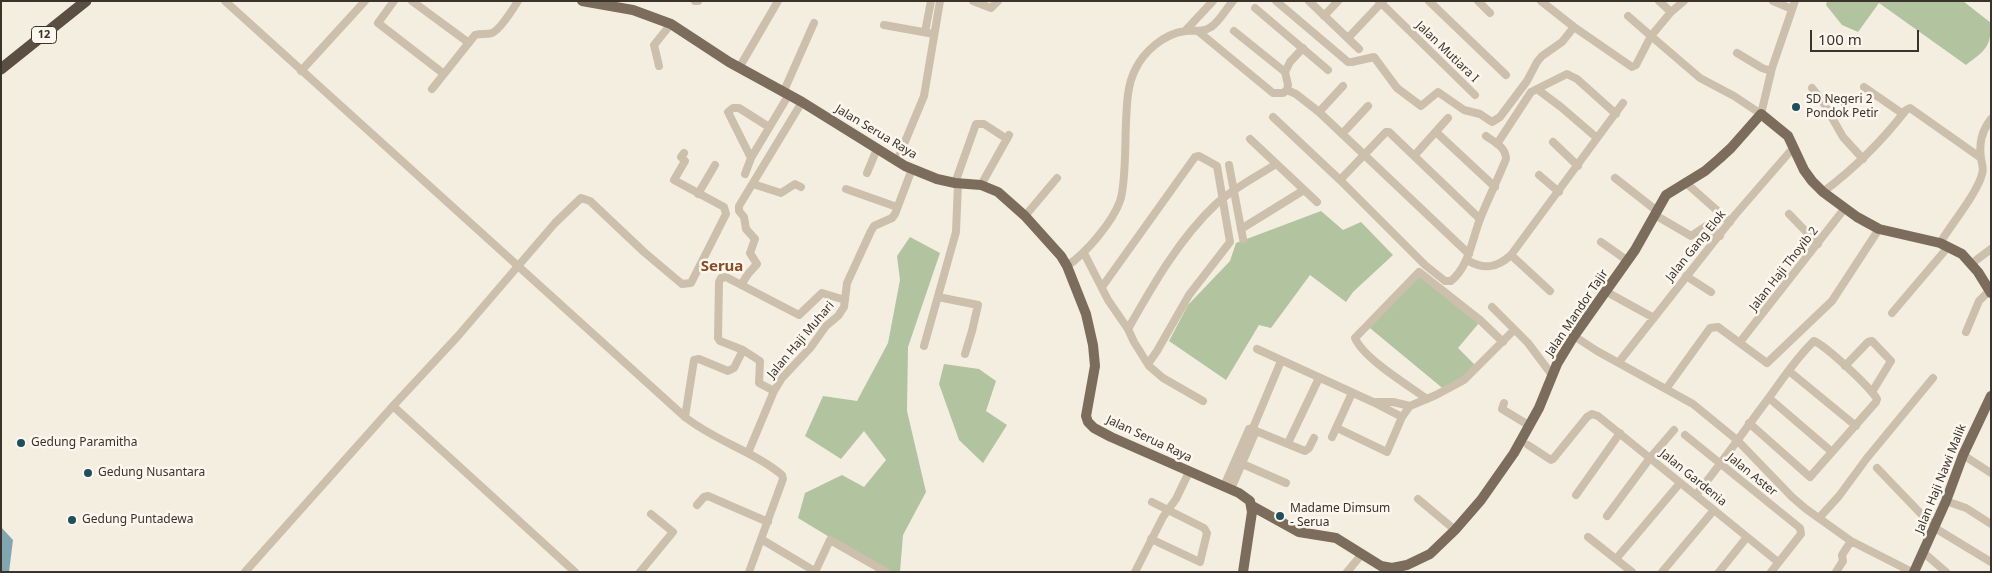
<!DOCTYPE html>
<html>
<head>
<meta charset="utf-8">
<style>
  body { margin:0 }
  #map { position:relative; width:1992px; height:573px; overflow:hidden; background:#f4eee1; font-family:"Noto Sans",sans-serif }
  canvas { display:block }
  .frame { position:absolute; inset:0; border:2px solid #3a322b; pointer-events:none }
  .scale { position:absolute; left:1810px; top:30px; width:109px; height:22px; box-sizing:border-box; border:2px solid #3a322b; border-top:0; padding-left:6px; font-size:15px; line-height:18px; white-space:nowrap; color:#3a322b; -webkit-text-stroke:4px #fbf7ee; paint-order:stroke }
</style>
</head>
<body>
<div id="map">
<canvas width="1992" height="573"></canvas>
<div class="frame"></div>
<div class="scale">100 m</div>
</div>
<script>
const c = document.querySelector('canvas').getContext('2d');
c.lineJoin = 'round';
function paint(path, color) {
  c.fillStyle = color;
  c.fill(path, 'evenodd');
}
function strokePath(path, color, width, dash) {
  c.strokeStyle = color;
  c.lineWidth = width;
  c.lineCap = dash ? 'butt' : 'round';
  c.setLineDash(dash || []);
  c.stroke(path);
}
function write(font, color, halo, rows, align = 'center') {
  c.font = font + ' "Noto Sans",sans-serif';
  c.lineWidth = 5;
  c.setLineDash([]);
  c.textBaseline = 'middle';
  c.strokeStyle = halo;
  c.fillStyle = color;
  for (const [text, x, y, turn = 0] of rows) {
    c.save();
    c.translate(x, y);
    c.rotate((+turn || 0) * Math.PI / 180);
    c.textAlign = isNaN(turn) ? turn : align;
    if (halo) c.strokeText(text, 0, 0);
    c.fillText(text, 0, 0);
    c.restore();
  }
}
paint(new Path2D(`
  M1827,1H1963L1991,23C1991,48 1985,50 1966,65L1879,3L1858,32L1842,25L1826,5Z
  M1321,211L1343,230L1361,222L1393,255L1353,292L1346,302L1310,275L1271,328L1259,325L1226,380L1169,341L1188,305L1230,261L1236,243Z
  M910,237L940,253L908,347L907,411L926,492L903,535L900,572H887L798,518L805,493L842,475L864,487L886,460L864,431L841,459L805,436L823,396L857,401L888,343L900,280L897,256Z
  M1415,272L1479,323L1458,348L1477,367L1446,391L1365,324Z
  M944,364L979,369L996,381L986,411L1007,425L983,463L959,440L939,384Z`), '#b2c3a0');
paint(new Path2D(`
  M1,527L13,540L9,572H1Z`), '#80a7b1');
strokePath(new Path2D(`
  M225,1L685,417C715,441 753,451 782,475L783,479L749,572
  M394,1L378,23L444,74
  M412,1L469,43
  M695,1H698
  M973,1L991,8L998,1
  M1276,1L1348,62H1352L1374,57L1397,88L1421,106L1438,92L1464,110L1480,114L1492,122L1500,117L1527,81L1537,62L1542,56L1562,42L1574,27
  M1309,1L1359,49
  M1379,1L1475,95
  M1429,1L1506,75
  M1478,1L1490,13
  M1541,1L1574,27L1632,67L1636,65L1651,36L1700,78L1734,96L1761,114L1772,68L1795,1
  M1659,1L1671,12
  M1773,1L1792,9
  M1255,8L1328,70
  M1324,16L1338,1
  M1628,16L1651,36L1671,12L1684,1
  M884,25L934,34
  M1185,31L1213,1
  M1234,31L1285,72
  M925,32L931,1
  M1199,32L1273,93H1283L1287,90L1296,94L1319,112L1469,254
  M1348,38L1383,1
  M1737,53L1762,68L1771,71
  M659,66L654,45L671,24
  M739,68L778,1
  M301,71L365,1
  M1864,87L1903,114
  M1812,88L1823,102L1843,137L1863,159
  M432,89L475,35C481,33 486,35 492,33C500,30 513,9 518,1
  M1537,89L1561,107L1597,138
  M1287,90L1288,85L1285,72L1290,62L1303,48
  M783,93L814,23
  M1319,112L1343,86
  M1273,117L1340,180L1425,265L1445,281H1451C1469,266 1472,240 1480,219C1488,199 1498,179 1506,159C1506,147 1494,142 1486,136
  M1436,132L1495,187
  M1342,134L1368,106
  M1250,139L1317,202
  M1553,142L1578,166
  M1497,144L1531,92L1567,74L1577,79L1616,114
  M1414,156L1448,118
  M751,158L728,112L733,108H739L769,127
  M897,161L924,96L940,1
  M1229,165L1243,239
  M867,173L877,149
  M745,174L751,158L788,96
  M1539,175L1559,192
  M1615,178L1657,211
  M1340,180L1386,132H1389L1480,219
  M1685,182L1730,222
  M955,183L976,124H984L1007,139
  M753,184L781,193L795,184L801,187
  M981,185L1009,135
  M846,189L897,207
  M1823,192C1855,168 1882,141 1906,110L1910,108L1981,158
  M698,194L715,165
  M1789,214L1818,244
  M1655,215L1691,236L1706,226L1720,236
  M1025,216L1057,178
  M1241,229L1304,190
  M1601,242L1628,261
  M1940,243C1950,226 1978,192 1982,174C1984,169 1982,164 1981,159C1979,144 1981,132 1991,119
  M1084,253L1108,300L1128,329L1134,342L1149,366L1163,378L1203,401
  M1511,255L1550,291
  M1467,260C1484,270 1497,268 1511,255L1623,103
  M1971,264L1991,249
  M1067,266C1086,253 1112,223 1120,201C1126,185 1125,141 1126,122C1127,104 1127,86 1135,70C1144,51 1164,34 1185,31C1194,30 1202,33 1211,27C1219,22 1226,9 1233,1
  M1686,276L1711,292
  M741,285L748,274L757,264L750,253L755,239L746,229L744,217L739,211V206L802,102
  M1102,287L1195,157L1199,156L1217,166L1230,242L1189,295L1157,351L1148,364
  M1605,291L1654,318
  M938,297L978,305L972,331L965,354
  M1492,307L1528,343L1552,375
  M1892,313L1948,247
  M1128,329C1153,285 1179,239 1216,204C1234,188 1256,177 1276,164
  M1966,332L1979,301L1989,291
  M1574,336L1597,351L1693,404L1737,440L1792,497L1806,509L1851,541L1912,572
  M1740,342L1845,208
  M924,346L956,232L958,184
  M1257,349L1373,402L1402,417
  M1619,362L1735,215L1794,147
  M1845,366L1868,342L1872,341L1891,361L1872,392
  M1789,371L1856,426
  M1666,389L1710,328L1718,327L1767,363L1832,301L1879,229
  M774,391L759,383L760,361L743,350L720,341L718,338L719,282L721,278L726,277L799,315L822,293L845,300
  M1769,398L1832,452
  M1427,399C1408,385 1364,359 1355,338L1419,272L1480,320L1503,342
  M1375,402H1393L1410,406
  M1504,403L1502,409L1530,426
  M393,406L575,572
  M685,417L694,360L699,359L728,371L734,368L743,350
  M1337,428L1387,452L1402,417L1410,406L1436,395L1464,380L1514,330
  M1256,431L1305,451L1309,448L1314,438
  M1685,435L1800,528L1801,534L1771,572
  M1332,437L1352,393
  M1288,443L1319,378
  M1528,445L1551,460L1553,459L1587,417L1592,414L1598,416L1778,562
  M748,453L774,391L782,378L811,347L826,326L838,316L844,307L847,283L871,231L874,226L892,218L895,214L912,169
  M1963,455L1991,473
  M1238,462L1286,483
  M1877,468L1924,517L1936,525
  M1224,486L1249,429L1253,428L1281,361
  M1231,489L1256,431L1253,428
  M1576,495L1620,433
  M1696,495C1721,464 1744,431 1768,399C1782,380 1796,358 1814,341C1826,346 1869,386 1877,399L1876,402L1810,477L1749,423
  M1418,499L1455,530
  M1946,501L1966,508L1991,524
  M697,505L704,497L708,496L768,522
  M1607,516L1650,458L1674,430
  M1819,518L1839,496L1867,458L1933,378
  M1935,528L1991,562
  M1588,537L1632,572
  M761,539L816,572
  M1151,539L1200,562L1207,533L1204,528L1152,502
  M1924,553L1946,572
  M1616,559L1680,483
  M245,572L393,406L458,336L555,223L581,198L590,201L644,252L682,284L691,283L726,214L724,207L674,180L685,161L681,157L684,153
  M640,572L673,532L651,514
  M815,572L830,540L886,572
  M1135,572L1163,517L1176,499L1189,472
  M1347,572L1362,554
  M1662,572L1714,510
  M1719,572L1747,537
  M1836,572L1843,561L1842,555L1851,541`), '#ccc0ac', 8);
strokePath(new Path2D(`
  M582,1L633,10L671,24L729,62L802,102L905,166L937,179L955,183L981,185L998,192L1025,216L1061,256L1067,266L1086,314L1093,345L1095,366L1086,416L1088,422L1094,428L1111,437L1239,493L1250,501L1252,512L1243,572
  M1252,506L1299,532L1336,538L1381,566L1392,568L1407,565L1430,554L1455,530L1481,500L1514,453L1539,408L1557,364L1574,336L1635,250L1666,195L1705,171L1719,159L1731,148L1761,114L1788,136L1804,170L1812,181L1823,192L1857,217L1879,229L1940,243L1962,254L1978,272L1991,293
  M1914,572L1946,501L1963,455L1991,396`), '#7c6c5c', 10);
strokePath(new Path2D(`
  M1,69L86,1`), '#5b4e42', 11);
for (const [x, y, r, color] of [
  [1796,107,5,"#204f5c"],
  [21,443,5,"#204f5c"],
  [88,473,5,"#204f5c"],
  [1280,516,5,"#204f5c"],
  [72,520,5,"#204f5c"]
]) {
  const dot = new Path2D();
  dot.arc(x, y, r, 0, 2 * Math.PI);
  c.fillStyle = color;
  c.fill(dot);
  strokePath(dot, '#fbf7ee', 2);
}
for (const [x, y, w] of [
  [44,35,25]
]) {
  const box = new Path2D();
  box.roundRect(x - w / 2, y - 8.5, w, 17, 4);
  c.fillStyle = '#fbf7ee';
  c.fill(box);
  strokePath(box, '#3a322b', 1);
}
write('bold 11px', '#3a322b', null, [
  ["12",44,35]
]);
write('12px', '#3a322b', '#fbf7ee', [
  ["Jalan Mutiara I",1447,52,44],
  ["Jalan Serua Raya",876,132,31],
  ["Jalan Gang Elok",1696,246,-51],
  ["Jalan Haji Thoyib 2",1784,269,-52],
  ["Jalan Mandor Tajir",1577,313,-56],
  ["Jalan Haji Muhari",801,340,-50],
  ["Jalan Serua Raya",1149,439,25],
  ["Jalan Aster",1752,475,39],
  ["Jalan Gardenia",1693,478,39],
  ["Jalan Haji Nawi Malik",1941,479,-68]
]);
write('12px', '#3a322b', '#fbf7ee', [
  ["SD Negeri 2",1806,100],
  ["Pondok Petir",1806,114],
  ["Gedung Paramitha",31,443],
  ["Gedung Nusantara",98,473],
  ["Madame Dimsum",1290,509],
  ["- Serua",1290,523],
  ["Gedung Puntadewa",82,520]
], 'left');
write('bold 15px', '#8a4c24', '#fbf7ee', [
  ["Serua",722,267]
]);
</script>
</body>
</html>
